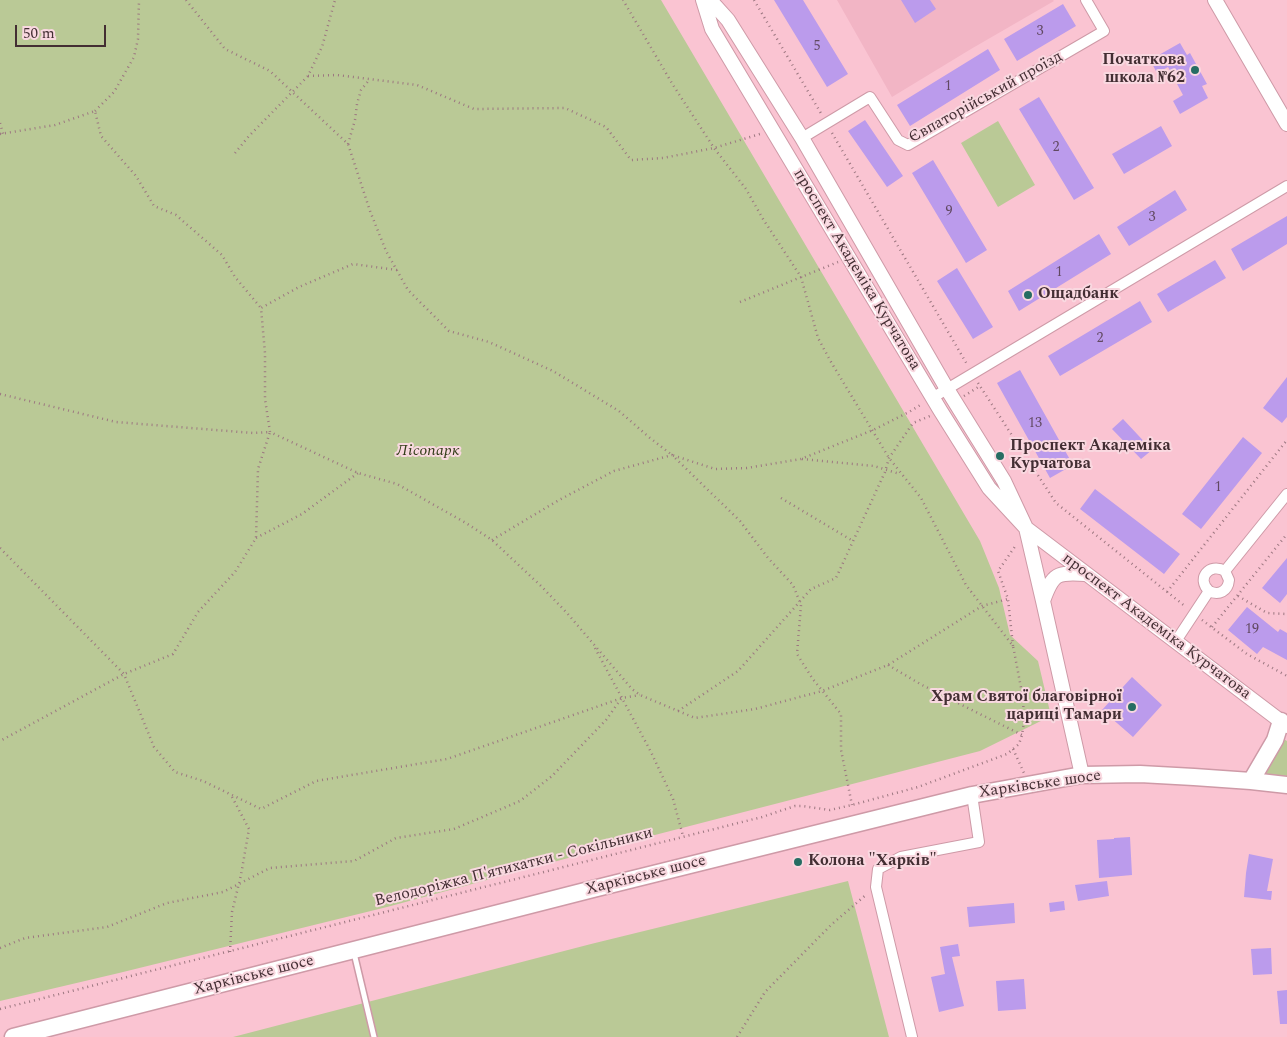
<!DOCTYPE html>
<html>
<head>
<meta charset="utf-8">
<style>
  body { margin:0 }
  #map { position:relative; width:1287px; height:1037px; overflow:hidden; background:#fac4d2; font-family:Spectral,serif }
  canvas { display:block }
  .scale { position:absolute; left:15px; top:25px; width:91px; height:22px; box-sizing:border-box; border:2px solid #432e33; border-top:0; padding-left:6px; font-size:15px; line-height:18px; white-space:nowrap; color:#432e33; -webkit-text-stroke:4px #f9d8e0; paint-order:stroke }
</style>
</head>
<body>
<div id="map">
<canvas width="1287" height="1037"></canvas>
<div class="scale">50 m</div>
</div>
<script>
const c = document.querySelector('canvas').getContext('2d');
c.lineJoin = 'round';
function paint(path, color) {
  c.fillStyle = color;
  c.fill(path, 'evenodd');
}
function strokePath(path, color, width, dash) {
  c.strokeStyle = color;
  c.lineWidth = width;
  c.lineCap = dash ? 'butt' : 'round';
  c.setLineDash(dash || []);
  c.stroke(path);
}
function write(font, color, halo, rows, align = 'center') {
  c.font = font + ' Spectral,serif';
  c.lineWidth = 4;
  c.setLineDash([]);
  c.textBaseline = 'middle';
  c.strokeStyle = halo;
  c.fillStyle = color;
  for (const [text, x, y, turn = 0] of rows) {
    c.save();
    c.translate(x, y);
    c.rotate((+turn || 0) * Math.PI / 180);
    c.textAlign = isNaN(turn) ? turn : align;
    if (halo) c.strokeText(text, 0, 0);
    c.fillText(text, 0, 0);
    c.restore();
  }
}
paint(new Path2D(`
  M837,0H1053L1054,1L971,49L892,97Z`), '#f2b5c5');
paint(new Path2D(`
  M0,0H661L980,541L999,588L1010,635L1038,661L1051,716L980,751L620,844L387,907L119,973L0,1001Z
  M998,121L1035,185L998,207L961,143Z
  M1282,738L1287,741V776L1266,774V770Z
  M848,881L889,1037H233L591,944Z`), '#bac996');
paint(new Path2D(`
  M774,0H803L848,74L827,87Z
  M901,0H930L936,9L915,23Z
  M1063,4L1076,26L1017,61L1004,39Z
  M1180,43L1187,55L1190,53L1207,84L1202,86L1208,98L1180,114L1173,101L1183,95L1168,67L1157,73L1150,60Z
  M988,49L1000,70L910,126L897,105Z
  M1039,97L1094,188L1074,200L1019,109Z
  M865,120L903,176L887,187L848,131Z
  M1161,126L1172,146L1124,174L1112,154Z
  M933,160L987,250L966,263L912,173Z
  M1175,190L1187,210L1129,246L1117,227Z
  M1287,216V244L1243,271L1231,249Z
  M1099,234L1111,254L1019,311L1008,291Z
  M1215,260L1226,278L1168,312L1157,294Z
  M957,268L993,327L973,339L937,281Z
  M1140,301L1152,322L1060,376L1048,356Z
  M1020,370L1073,465L1050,478L997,383Z
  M1287,377V417L1282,423L1263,408Z
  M1123,419L1152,450L1141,459L1112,429Z
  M1243,437L1262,453L1201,529L1182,514Z
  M1095,489L1180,554L1164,574L1080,509Z
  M1287,558V594L1280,603L1262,588Z
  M1247,607L1278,632L1280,629L1287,633V660L1263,647L1257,654L1228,630Z
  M1132,677L1162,705L1133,737L1102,710Z
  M1130,837L1132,875L1099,878L1097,840L1114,839V838Z
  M1249,854L1273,859L1267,891H1272L1271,900L1244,897L1246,873Z
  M1107,881L1109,896L1078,901L1075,885Z
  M1064,901L1065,910L1050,912L1049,903Z
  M1014,903L1015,923L969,927L967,907Z
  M958,944L960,956L952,957L964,1006L939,1012L931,977L945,974L940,947Z
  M1271,948L1272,974L1253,975L1251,949Z
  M1024,979L1026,1009L998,1011L996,981Z
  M1287,990V1024H1280L1277,991Z`), '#bb9bec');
const lane = new Path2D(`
  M354,953L374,1037`);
const street = new Path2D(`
  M802,138L870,97L898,140L908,145L1104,31L1086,0
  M932,398L1287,186
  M1209,591C1196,579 1209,562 1225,571
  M1176,641L1209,591C1219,596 1228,591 1229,580L1225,571L1287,494
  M912,1037L876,887L878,869L901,857L979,842L972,795`);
const secondary = new Path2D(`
  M703,0L712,29L940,410L989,488L1026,528L1287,726
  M710,0L728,20L802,138L947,389L1004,481L1026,528L1043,601L1082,775
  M1215,0L1287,124
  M1043,601C1053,573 1057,572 1085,574`);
const primary = new Path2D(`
  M1251,781L1275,740L1281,721
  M13,1037L593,889L972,795L1082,775L1140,774L1194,777L1251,781L1287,785`);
strokePath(lane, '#ce9aa7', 8);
strokePath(street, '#ce9aa7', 12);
strokePath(secondary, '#ce9aa7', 16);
strokePath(primary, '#ce9aa7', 19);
strokePath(new Path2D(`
  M186,0L225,49L270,71L348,144L370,211L386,251L408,290L449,331L489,342L553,371L619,411L650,438L672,455L715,469L747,468L801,459L873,430L909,412L922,404
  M754,0L822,115
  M308,76L337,75L417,85L474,109L565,108L606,127L631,160L663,158L714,148L760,134
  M95,111L114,92L134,57L138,39L139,0
  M0,123L3,134
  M832,133L968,366
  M0,134L55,125L95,111L101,136L136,176L154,206L176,215L222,255L235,277L261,308
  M348,144L355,120L357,104L361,90L370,79
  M235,153L249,136L308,76L322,47L335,0
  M397,270L353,264L299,287L261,308L265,353V399L270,432L358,473L397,484L466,523L492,540L541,586L567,613L632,689L640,695L695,718L755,709L822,691L888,665L982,606L1008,599
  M740,302L838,262
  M978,383L1056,503L1186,607
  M0,394L116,422L253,433L270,432L258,469L256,538L235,572L198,612L173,654L124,674L0,741
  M964,396L980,386
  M802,459L874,466L900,474
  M781,498L853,541
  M256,538L302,514L358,473
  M492,540L559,500L614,471L672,455L740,521L768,558L793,585L801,605L797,654L812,678L841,714V750L852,805
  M0,548L124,674L154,747L175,772L203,781L261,809L316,781L447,759L622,698L640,695
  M1167,592L1287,440
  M1238,596L1267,613L1286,614
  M1202,620L1247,654L1287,676
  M1212,627L1287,534
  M1013,646L1008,599L998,571L1016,545
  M595,648L651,752L673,799L683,836
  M888,665L922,685L1022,735
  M678,711L738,671L811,589L836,578L885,472L889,458L913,423L930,416
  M1013,749L1024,773
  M0,948L25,938L107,927L167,903L223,892L270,868L354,861L396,838L454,829L520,801L552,776L606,720L621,699
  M230,952L232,912L241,875L249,829L231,795
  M0,1009L762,817L795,806H802L830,810L852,805L918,787L1007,754L1019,744L1022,735L1024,722L1023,698L1013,646L966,585L921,498L889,458L831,362L818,338L801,277L763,219L746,189L714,148L673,85L623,0
  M737,1037L765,992L832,924L867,894`), '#9c7780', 2.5, [1, 4]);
strokePath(lane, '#fff', 5);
strokePath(street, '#fff', 10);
strokePath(secondary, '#fff', 14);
strokePath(primary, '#fff', 16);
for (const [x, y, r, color] of [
  [1195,70,5,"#266d63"],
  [1028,295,5,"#266d63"],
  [1000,456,5,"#266d63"],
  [1132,707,5,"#266d63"],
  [798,862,5,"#266d63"]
]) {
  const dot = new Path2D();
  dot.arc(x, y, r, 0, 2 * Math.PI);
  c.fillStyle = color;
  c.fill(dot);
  strokePath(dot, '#f9d8e0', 2);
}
write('14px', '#614961', null, [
  ["3",1040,32],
  ["5",817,47],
  ["1",948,87],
  ["2",1056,148],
  ["9",949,212],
  ["3",1152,218],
  ["1",1059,273],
  ["2",1100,339],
  ["13",1035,424],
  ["1",1218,488],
  ["19",1252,630]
]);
write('bold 16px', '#432e33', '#f9d8e0', [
  ["Початкова",1185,61,"right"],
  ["школа №62",1185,79,"right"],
  ["Ощадбанк",1038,295],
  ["Проспект Академіка",1010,447],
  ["Курчатова",1010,465],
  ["Храм Святої благовірної",1122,698,"right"],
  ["цариці Тамари",1122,716,"right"],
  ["Колона \"Харків\"",808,862]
], 'left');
write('16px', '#432e33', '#f9d8e0', [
  ["Євпаторійський проїзд",986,98,-29],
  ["проспект Академіка Курчатова",856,270,59],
  ["проспект Академіка Курчатова",1156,627,37],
  ["Харківське шосе",1040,785,-8],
  ["Велодоріжка П'ятихатки - Сокільники",514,868,-14],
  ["Харківське шосе",646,876,-14],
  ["Харківське шосе",254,976,-14]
]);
write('italic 16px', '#323c17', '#f9d8e0', [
  ["Лісопарк",428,452]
]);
</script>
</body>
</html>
